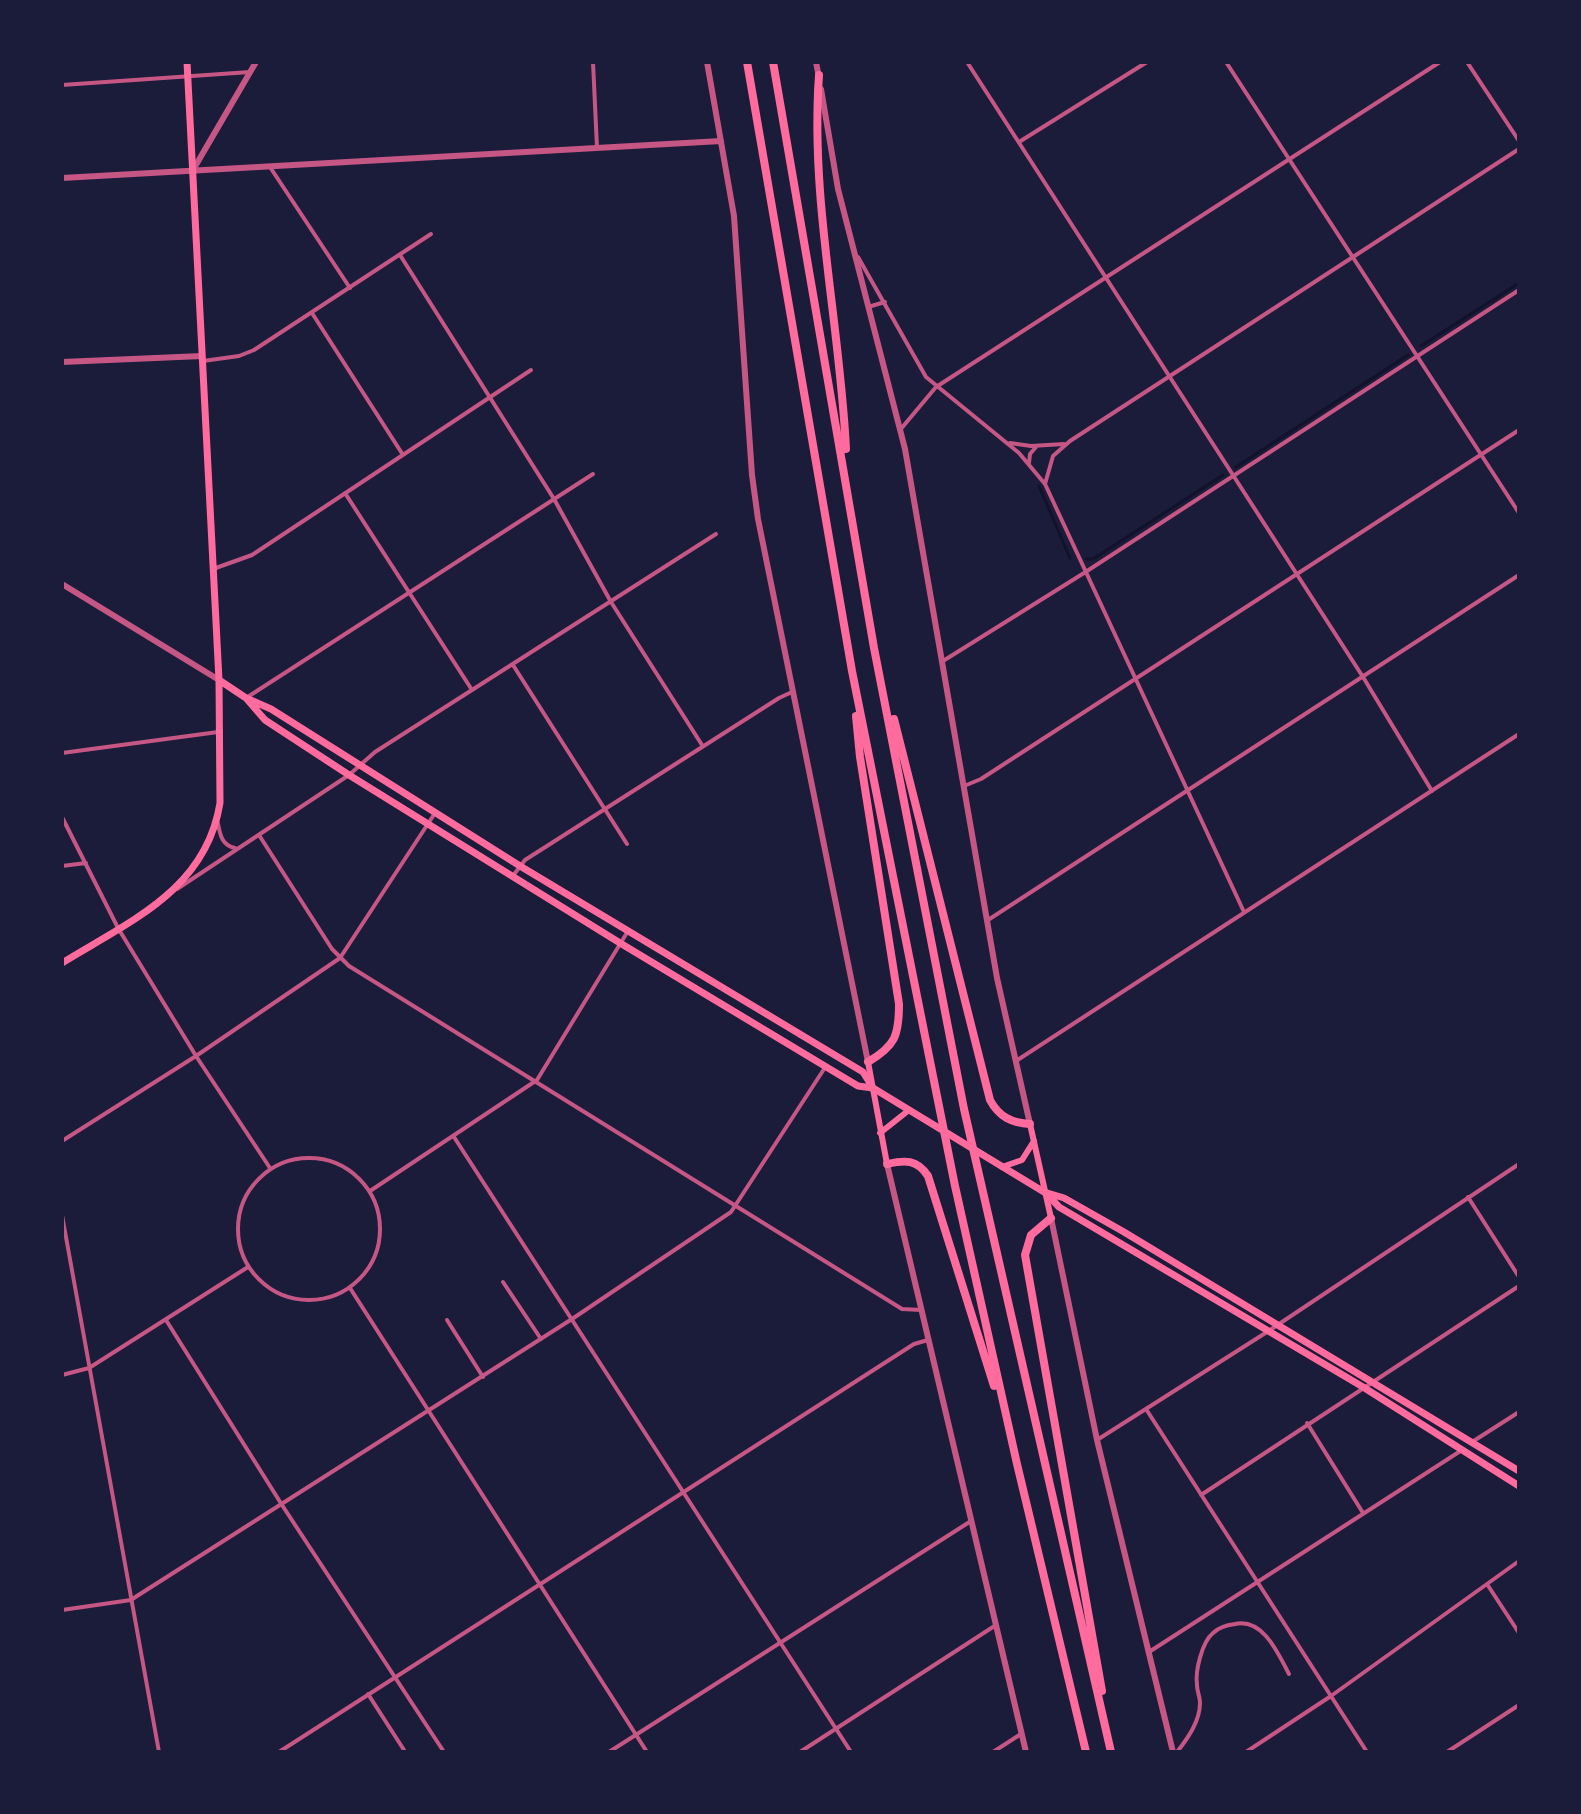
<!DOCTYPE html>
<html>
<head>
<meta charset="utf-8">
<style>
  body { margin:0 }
  #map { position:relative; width:1581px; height:1814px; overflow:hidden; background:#1b1b3a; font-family:Roboto,sans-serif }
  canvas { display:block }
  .frame { position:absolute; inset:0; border:64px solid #1b1b3a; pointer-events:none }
</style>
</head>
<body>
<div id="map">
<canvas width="1581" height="1814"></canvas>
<div class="frame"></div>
</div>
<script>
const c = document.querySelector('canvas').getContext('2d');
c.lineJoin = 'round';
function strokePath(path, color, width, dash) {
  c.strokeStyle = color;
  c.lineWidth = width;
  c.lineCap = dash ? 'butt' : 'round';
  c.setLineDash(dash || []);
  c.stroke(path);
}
strokePath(new Path2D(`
  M1421,346L1519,283
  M1236,467L1408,355
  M1039,486L1070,558
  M1086,559H1093L1223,475`), '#12122b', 3);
strokePath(new Path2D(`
  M593,62L597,148
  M967,62L1363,677L1432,791
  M1226,62L1519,513
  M1467,62L1519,141
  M62,85L250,72
  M1019,142L1147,62
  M270,167L350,288
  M400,255L554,499L611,602L702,745
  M858,257L926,377L1019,453L1045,484L1244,912
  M868,307L885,302
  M312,313L403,455
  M203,361L239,356L254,350L431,234
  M900,430L936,387L1440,62
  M1010,443L1031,446L1064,444
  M1029,463L1030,454L1036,447
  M1045,484L1053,456L1070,441L1519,149
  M345,493L472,690
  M213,569L252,555L531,370
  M943,661L1084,573L1519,290
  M513,665L627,844
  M246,698L593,474
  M62,753L218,732
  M964,786L981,779L1519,430
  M62,817L118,928L196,1056L270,1168
  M217,819C220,832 220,845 235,848
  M259,835L332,949L349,966L902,1309L921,1310
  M62,866L86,863
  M512,877L525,860L779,698L792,692
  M177,889L349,775L375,752L716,534
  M988,920L1519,575
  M1016,1061L1519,734
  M454,1137L851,1752
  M62,1141L196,1056L340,958L435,813
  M238 1229a71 71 0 1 1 142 0a71 71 0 1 1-142 0Z
  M370,1191L537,1080L628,931
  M1468,1197L1519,1277
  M62,1215L159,1752
  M503,1282L541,1339
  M350,1288L647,1752
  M166,1320L282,1505L444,1752
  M447,1320L483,1377
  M62,1375L89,1368L248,1267
  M1146,1409L1367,1752
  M1307,1423L1363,1513
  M1097,1440L1267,1332L1519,1164
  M1472,1442L1519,1412
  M1201,1495L1519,1286
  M1487,1584L1519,1633
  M62,1610L131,1600L137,1596L572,1319L731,1212L826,1066
  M1149,1652L1462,1450
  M368,1694L404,1750
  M279,1752L914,1344L928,1340
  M609,1752L971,1521
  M800,1752L996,1625
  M993,1752L1021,1734
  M1177,1752C1188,1738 1200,1721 1200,1703C1200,1697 1197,1691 1197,1685C1195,1671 1202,1642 1213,1633C1219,1627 1227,1625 1235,1624C1263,1618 1278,1653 1289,1674
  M1246,1752L1331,1696L1519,1561
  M1447,1752L1519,1705`), '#c65784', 4);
strokePath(new Path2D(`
  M707,62L734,216L752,475L758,519L868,1062
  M816,62L819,78
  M821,89L838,189L905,449L997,978L1030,1124
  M193,170L256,62
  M62,178L721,141
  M62,362L202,356
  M62,584L219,680
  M887,1164L1026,1752
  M1051,1218L1097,1440L1173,1752`), '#c65784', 6);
strokePath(new Path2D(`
  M868,1062L887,1164
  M1030,1124L1051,1218
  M880,1133L909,1110
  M1002,1167L1022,1160L1034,1141`), '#ff6b9d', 6);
strokePath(new Path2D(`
  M219,680L246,698L271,709L520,866L863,1072L873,1088
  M246,698L265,720L349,775L620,943L858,1086L873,1088L1044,1192L1064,1198L1124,1232L1519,1471
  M62,963C130,921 206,890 220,803L219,680L187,62
  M1046,1193L1059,1207L1363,1387L1519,1486`), '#ff6b9d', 7);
strokePath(new Path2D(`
  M747,62L852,671L955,1186L1017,1464L1086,1752
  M773,62L874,648L964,1109L1111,1752
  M819,75C810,200 840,324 846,449
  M856,716L860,757L899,1004C899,1036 895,1046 868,1062
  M894,719L990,1100C999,1117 1012,1123 1030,1124
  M887,1164C905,1160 917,1159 928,1176L994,1386
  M1051,1218L1031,1235L1025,1255L1102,1691`), '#ff6b9d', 8);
</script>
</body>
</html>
